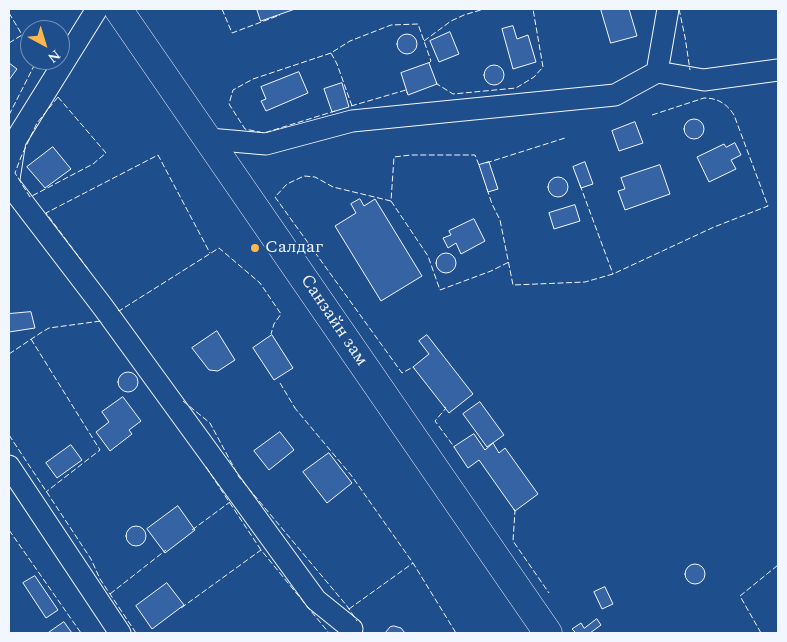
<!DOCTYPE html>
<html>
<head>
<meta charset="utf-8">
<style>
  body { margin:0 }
  #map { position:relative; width:787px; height:642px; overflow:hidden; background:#1f4e8c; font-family:Spectral,serif }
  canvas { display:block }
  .frame { position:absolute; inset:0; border:10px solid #f2f6ff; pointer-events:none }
  .north { position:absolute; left:20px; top:20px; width:50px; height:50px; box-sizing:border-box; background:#1f4e8c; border:1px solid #7391ba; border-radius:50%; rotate:141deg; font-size:14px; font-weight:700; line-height:20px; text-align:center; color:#f2f6ff }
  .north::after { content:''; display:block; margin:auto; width:18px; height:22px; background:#ffb74d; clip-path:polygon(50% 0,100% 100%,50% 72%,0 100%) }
</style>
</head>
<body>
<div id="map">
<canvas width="787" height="642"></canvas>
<div class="frame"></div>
<div class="north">N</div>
</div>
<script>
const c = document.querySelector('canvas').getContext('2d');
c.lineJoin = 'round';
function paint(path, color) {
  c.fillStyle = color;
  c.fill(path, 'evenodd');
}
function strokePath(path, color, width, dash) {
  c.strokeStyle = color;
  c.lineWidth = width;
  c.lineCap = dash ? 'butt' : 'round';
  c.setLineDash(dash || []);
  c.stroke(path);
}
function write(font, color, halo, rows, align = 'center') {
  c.font = font + ' Spectral,serif';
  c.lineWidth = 4;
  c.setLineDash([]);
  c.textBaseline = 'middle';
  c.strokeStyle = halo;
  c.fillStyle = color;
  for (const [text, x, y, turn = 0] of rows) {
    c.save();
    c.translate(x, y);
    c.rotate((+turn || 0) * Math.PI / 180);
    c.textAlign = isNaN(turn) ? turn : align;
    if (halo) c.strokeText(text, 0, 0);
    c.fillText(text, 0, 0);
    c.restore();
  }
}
const building = new Path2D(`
  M257,9H295L261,21Z
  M601,9H629L637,36L611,43Z
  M513,26L517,39L528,35L536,62L513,69L502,29Z
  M450,32L459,54L439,62L430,41Z
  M397 44a10 10 0 1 1 20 0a10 10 0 1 1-20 0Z
  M9,63L17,69L9,80Z
  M429,63L437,84L408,95L401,73Z
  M484 75a10 10 0 1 1 20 0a10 10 0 1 1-20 0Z
  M299,72L308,93L266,111L261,101L266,99L261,87Z
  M342,83L349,107L332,112L324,89Z
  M684 129a10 10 0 1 1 20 0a10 10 0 1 1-20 0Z
  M635,122L643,143L619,151L612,131Z
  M735,143L741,155L731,160L736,169L709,182L697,157L724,144L726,147Z
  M53,147L71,169L45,188L27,167Z
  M489,162L498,189L488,192L479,165Z
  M585,162L593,184L581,188L573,167Z
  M660,165L670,194L625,210L618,191L625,189L621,178Z
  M548 187a10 10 0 1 1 20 0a10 10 0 1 1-20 0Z
  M360,199L364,206L375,199L422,276L381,301L335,226L356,213L351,204Z
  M575,205L580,221L554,229L549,213Z
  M474,219L485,241L461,254L456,243L448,248L443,238L451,235L449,231Z
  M436 263a10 10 0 1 1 20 0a10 10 0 1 1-20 0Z
  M31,312L35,328L9,332V314Z
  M217,331L235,360L218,371L209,370L192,348Z
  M272,335L293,368L274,380L253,348Z
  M427,335L473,394L449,413L413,367L429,354L419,341Z
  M118 382a10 10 0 1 1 20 0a10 10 0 1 1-20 0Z
  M123,397L141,421L129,430L132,434L110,451L96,432L109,422L102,412Z
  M480,402L504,435L487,447L463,414Z
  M280,432L294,450L269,470L254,451Z
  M474,434L485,450L493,443L499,453L505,448L538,494L515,511L479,460L468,468L454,447Z
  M71,445L82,460L57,478L46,463Z
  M329,453L352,483L327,503L303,472Z
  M178,506L195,530L165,553L147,529Z
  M126 536a10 10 0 1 1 20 0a10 10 0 1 1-20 0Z
  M685 574a10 10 0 1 1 20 0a10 10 0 1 1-20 0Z
  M35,576L58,610L46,618L23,583Z
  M167,583L184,605L152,629L136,606Z
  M605,587L613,604L602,609L594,592Z
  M597,619L601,625L590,633H576L572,629L581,623L584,628Z
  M64,622L72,633H48Z
  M394,626L401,628L405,633H385L390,627Z`);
paint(building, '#3563a3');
strokePath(building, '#f2f6ff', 1);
const minor = new Path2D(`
  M657,72L704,80L778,70
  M209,139L266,144L352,121L615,95L657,72L668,9
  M9,179L15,141L97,9
  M9,184L103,307L316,600L352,629
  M9,466L120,633`);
const secondary = new Path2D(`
  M118,9L548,633`);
strokePath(minor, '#f2f6ff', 23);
strokePath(secondary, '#f2f6ff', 29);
strokePath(minor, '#1f4e8c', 21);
strokePath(secondary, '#1f4e8c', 28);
strokePath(new Path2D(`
  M222,9L232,33L280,15
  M679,9L685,37L690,70
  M9,13L30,48
  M424,41L451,21L464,15L484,9
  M9,43L22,35
  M331,53L253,79L233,90L229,104L245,129L264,133L335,111
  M436,82L437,84L453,94L516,88L534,77L543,67L533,9
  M58,97L106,153L93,164L30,197L15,173L21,157L37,123Z
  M351,106L406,90L407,93
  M352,106L337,64L331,53L350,41L391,25L418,24L431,61L429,63L430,66
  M9,115L37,60
  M486,163L565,138
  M479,165L475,155H411L394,157L391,201L428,256L440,290L491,271L509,262
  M580,185L613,274
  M487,189L492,204L500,220L513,285L585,282L613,274L714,227L768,206L734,115C727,104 718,98 704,98L652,115
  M391,201L333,187L315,177L304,176L287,184L275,197L402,373L413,367L415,369
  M88,269L46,213L158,155L210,253
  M118,310L119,311L219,248L260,283L281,314L274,324L271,334
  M31,339L100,450L46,492
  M9,354L42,332L49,328L101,321L102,323
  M280,383L295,408
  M183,401L210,423L239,477L347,606L357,621
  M294,407L351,475L413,563L456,633
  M444,407L446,408L435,421L455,448
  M9,435L91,559L100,579L136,633
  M206,467L261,550
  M514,509L515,511L513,541L549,593
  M9,530L81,633
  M192,530L230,502
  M110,594L166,550
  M181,608L261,550L329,633
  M349,609L413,563
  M761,633L740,596L778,565`), '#f2f6ff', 1, [6, 2.5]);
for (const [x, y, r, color] of [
  [255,248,5,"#ffb74d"]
]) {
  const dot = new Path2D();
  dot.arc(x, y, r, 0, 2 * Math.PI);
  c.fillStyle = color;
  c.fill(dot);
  strokePath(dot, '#1f4e8c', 2);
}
write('18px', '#f2f6ff', '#1f4e8c', [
  ["Салдаг",265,248]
], 'left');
write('18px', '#f2f6ff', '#1f4e8c', [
  ["Санзайн зам",333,321,56]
]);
</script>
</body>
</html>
